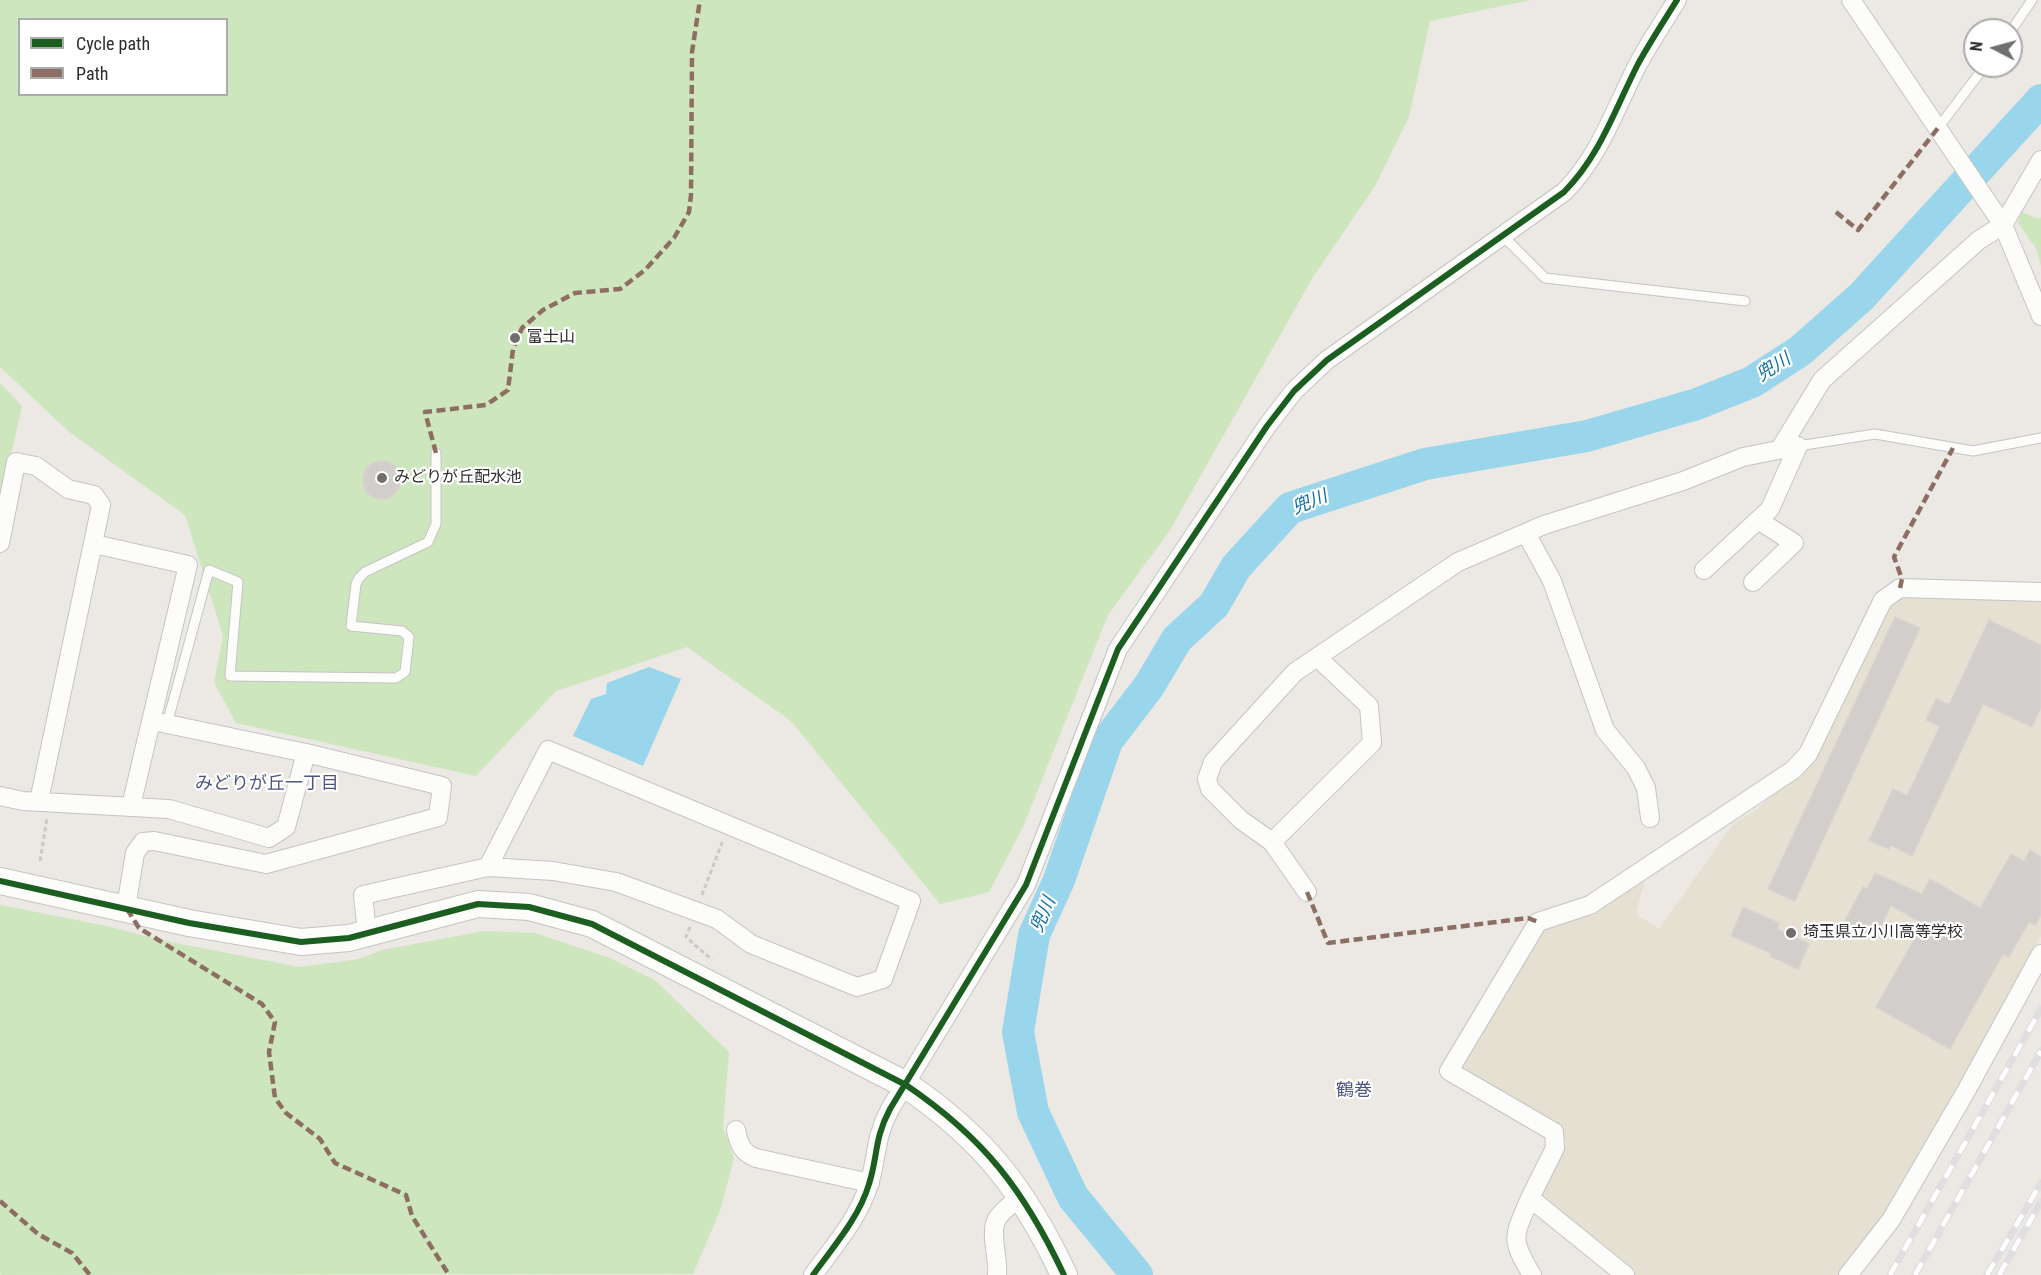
<!DOCTYPE html>
<html>
<head>
<meta charset="utf-8">
<style>
  body { margin:0 }
  #map { position:relative; width:2041px; height:1275px; overflow:hidden; background:#ece8e4; font-family:"Roboto Condensed",sans-serif }
  canvas { display:block }
  .legend { position:absolute; left:18px; top:18px; width:210px; height:78px; box-sizing:border-box; background:#fff; border:2px solid #ababab; margin:0; padding:8px 10px; list-style:none; font-size:18px; color:#2e2e2e }
  .legend li { display:flex; align-items:center; gap:12px; height:30px }
  .legend b { width:30px; border:2px solid #ababab }
  .north { position:absolute; left:1963px; top:18px; width:60px; height:60px; box-sizing:border-box; background:#fff; border:2px solid #ababab; border-radius:50%; rotate:276deg; font-size:16px; font-weight:700; line-height:24px; text-align:center; color:#2e2e2e }
  .north::after { content:''; display:block; margin:auto; width:21px; height:27px; background:#706f6e; clip-path:polygon(50% 0,100% 100%,50% 72%,0 100%) }
</style>
</head>
<body>
<div id="map">
<canvas width="2041" height="1275"></canvas>
<ul class="legend">
<li><b style="height:8px;background:#1b5e20"></b>Cycle path</li>
<li><b style="height:8px;background:#8d6e63"></b>Path</li>
</ul>
<div class="north">N</div>
</div>
<script>
const c = document.querySelector('canvas').getContext('2d');
c.lineJoin = 'round';
function paint(path, color) {
  c.fillStyle = color;
  c.fill(path, 'evenodd');
}
function strokePath(path, color, width, dash) {
  c.strokeStyle = color;
  c.lineWidth = width;
  c.lineCap = dash ? 'butt' : 'round';
  c.setLineDash(dash || []);
  c.stroke(path);
}
function write(font, color, halo, rows, align = 'center') {
  c.font = font + ' "Roboto Condensed","Noto Sans JP",sans-serif';
  c.lineWidth = 4.5;
  c.setLineDash([]);
  c.textBaseline = 'middle';
  c.strokeStyle = halo;
  c.fillStyle = color;
  for (const [text, x, y, turn = 0] of rows) {
    c.save();
    c.translate(x, y);
    c.rotate((+turn || 0) * Math.PI / 180);
    c.textAlign = isNaN(turn) ? turn : align;
    if (halo) c.strokeText(text, 0, 0);
    c.fillText(text, 0, 0);
    c.restore();
  }
}
paint(new Path2D(`
  M1902,595L2041,599V936L1903,1189L1841,1275H1632L1541,1199L1539,1190L1566,1142L1560,1127L1464,1072L1463,1065L1536,936L1548,926L1598,910L1645,880L1636,914L1659,929L1733,824L1753,812L1795,777L1890,603Z`), '#e6e0d3');
paint(new Path2D(`
  M0,0H1531L1430,21L1409,117L1375,186L1313,277L1170,530L1108,615L1023,827L989,892L940,904L791,721L687,647L556,691L476,776L236,723L214,682L223,636L185,515L68,431L0,367ZM20,20H226V94H20Z
  M2020,211L2039,219L2041,217V266L2036,248L2018,223Z
  M0,383L22,406L3,491L0,490Z
  M0,905L102,925L171,942L299,967L359,959L382,950L484,931L535,933L610,958L655,980L729,1052L723,1127L734,1158L720,1211L693,1274L2,1275L0,1274Z`), '#cee6be');
paint(new Path2D(`
  M649,667L681,679L643,766L573,736L591,699L606,694L607,683Z`), '#99d6ec');
strokePath(new Path2D(`
  M1137,1275L1073,1197L1033,1112L1018,1032L1034,935L1059,880L1107,741L1149,686L1177,639L1214,605L1236,567L1290,508L1425,464L1587,436L1697,404L1752,382L1800,351L1861,297L2041,100`), '#99d6ec', 32);
const building = new Path2D(`
  M363 480a19 19 0 1 1 38 0a19 19 0 1 1-38 0Z
  M1895,617L1920,628L1795,901L1768,889Z
  M1989,620L2041,645V707L2032,727L1983,704L1912,856L1891,845L1889,849L1869,840L1893,789L1907,796L1940,726L1926,720L1936,699L1949,705Z
  M2030,850L2041,857V915L2035,925L2029,922L2009,957L2003,954L1950,1049L1876,1007L1923,924L1891,905L1875,939L1843,924L1863,887L1867,889L1875,873L1922,894L1930,879L1980,908L2011,854L2024,861Z
  M1743,907L1779,923L1777,929L1809,944L1798,969L1770,956L1771,953L1731,936Z`);
paint(building, '#d1cecb');
strokePath(building, '#d7d4d0', 1.5);
const lane = new Path2D(`
  M2011,31L2032,0
  M1938,128L1985,66
  M1503,236L1545,278L1745,301
  M1798,446L1875,434L1973,451L2041,438
  M167,724L209,570L238,582L230,676L396,678L405,672L409,637L402,631L351,626L356,584L359,578L365,572L428,542L436,524V453`);
const street = new Path2D(`
  M1851,0L2003,225L2041,316
  M1780,449L1822,380L1979,240L2003,225L2041,160
  M1526,533L1552,581L1605,730L1636,768L1646,788L1650,818
  M0,543L16,462L36,466L68,489L94,495L101,505L39,801
  M94,544L188,565L131,806
  M1753,582L1794,543L1758,520
  M548,750L911,901L883,979L857,987L751,944L717,919L616,882L553,871L488,867Z
  M0,796L23,801L169,809L269,838L286,827L306,753
  M1272,842L1372,743L1369,706L1317,657
  M1307,892L1272,842L1241,820L1210,789L1207,779L1213,762L1295,672L1458,562L1544,525L1683,481L1743,457L1798,446L1770,509L1704,570
  M126,907L135,853L143,842L154,841L266,864L438,817L442,786L306,753L153,721
  M367,933L363,895L488,867
  M736,1130C739,1145 742,1152 756,1158L870,1183
  M1530,1198L1555,1148L1554,1132L1449,1071L1538,922L1590,905L1793,770L1808,754L1883,600L1900,588L2041,592
  M813,1275C833,1247 859,1218 869,1184C878,1156 874,1139 890,1109L1026,885L1118,649L1267,426L1294,391L1327,360L1564,192C1600,156 1615,109 1638,64C1650,42 1664,21 1677,0
  M997,1275C999,1259 989,1232 997,1219C1002,1210 1014,1203 1021,1196
  M1532,1275C1509,1237 1514,1237 1530,1198L1625,1275
  M1848,1275L1891,1220L1965,1093L2041,954`);
const secondary = new Path2D(`
  M0,881L189,923L301,942L349,938L478,904L529,907L592,924L906,1085C984,1138 1024,1190 1064,1275`);
strokePath(lane, '#c5c4c5', 11);
strokePath(street, '#c5c4c5', 20);
strokePath(secondary, '#c5c4c5', 28);
strokePath(new Path2D(`
  M40,861L47,818
  M702,895L723,840
  M690,927L686,937L712,960`), '#c9c9c8', 3, [4.5, 3]);
strokePath(lane, '#fcfcfb', 9);
strokePath(street, '#fcfcfb', 18);
strokePath(secondary, '#fcfcfb', 26);
const rail = new Path2D(`
  M1890,1275L2041,1009
  M1915,1275L2041,1051
  M1987,1275L2041,1183
  M1999,1275L2041,1202`);
strokePath(rail, '#dfdfe1', 7);
strokePath(rail, '#fff', 4.5, [14]);
strokePath(new Path2D(`
  M1836,212L1858,230L1938,128
  M436,453L425,412L486,405L508,390L513,349L522,328L543,310L575,293L620,289L645,270L674,238L689,212L691,195L692,52L700,0
  M1900,588L1902,579L1894,557L1953,448
  M1307,892L1328,943L1528,918L1538,922
  M127,909L139,928L262,1004L275,1022L269,1052L275,1098L286,1113L320,1139L335,1163L406,1195L412,1216L449,1275
  M0,1201L38,1234L72,1253L90,1275`), '#8d6e63', 4.5, [9, 4.5]);
strokePath(new Path2D(`
  M0,881L189,923L301,942L349,938L478,904L529,907L592,924L906,1085C984,1138 1024,1190 1064,1275
  M813,1275C833,1247 859,1218 869,1184C878,1156 874,1139 890,1109L1026,885L1118,649L1267,426L1294,391L1327,360L1564,192C1600,156 1615,109 1638,64C1650,42 1664,21 1677,0`), '#1b5e20', 6);
for (const [x, y, r, color] of [
  [515,338,6,"#706f6e"],
  [382,478,6,"#706f6e"],
  [1791,933,6,"#706f6e"]
]) {
  const dot = new Path2D();
  dot.arc(x, y, r, 0, 2 * Math.PI);
  c.fillStyle = color;
  c.fill(dot);
  strokePath(dot, '#fff', 2);
}
write('16px', '#2e2e2e', '#fff', [
  ["富士山",527,338],
  ["みどりが丘配水池",394,478],
  ["埼玉県立小川高等学校",1803,933]
], 'left');
write('italic 18px', '#0d6fa3', '#fff', [
  ["兜川",1774,368,-33],
  ["兜川",1310,503,-22],
  ["兜川",1044,915,-67]
]);
write('18px', '#4d5680', '#fff', [
  ["みどりが丘一丁目",267,784],
  ["鶴巻",1354,1091]
]);
</script>
</body>
</html>
